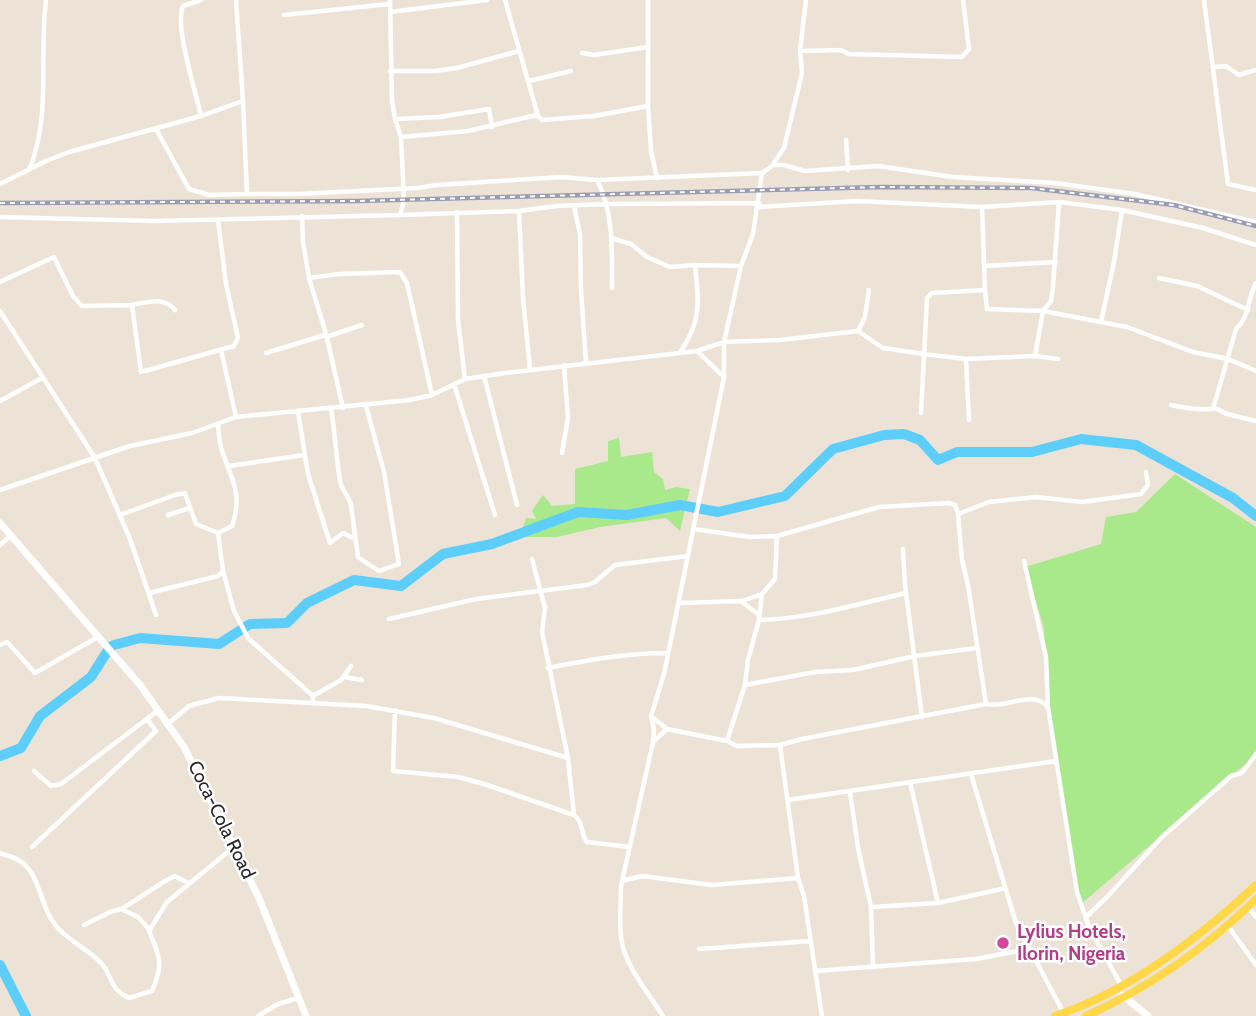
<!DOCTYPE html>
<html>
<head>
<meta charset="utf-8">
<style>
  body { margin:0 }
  canvas { display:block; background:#ece3d6 }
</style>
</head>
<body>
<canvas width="1256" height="1016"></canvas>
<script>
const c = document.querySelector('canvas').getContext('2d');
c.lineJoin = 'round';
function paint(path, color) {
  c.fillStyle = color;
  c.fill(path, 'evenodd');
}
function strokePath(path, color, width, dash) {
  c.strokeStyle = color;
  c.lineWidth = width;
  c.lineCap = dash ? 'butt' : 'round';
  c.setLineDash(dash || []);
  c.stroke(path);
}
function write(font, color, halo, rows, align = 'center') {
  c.font = font + ' Cabin,sans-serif';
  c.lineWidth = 5;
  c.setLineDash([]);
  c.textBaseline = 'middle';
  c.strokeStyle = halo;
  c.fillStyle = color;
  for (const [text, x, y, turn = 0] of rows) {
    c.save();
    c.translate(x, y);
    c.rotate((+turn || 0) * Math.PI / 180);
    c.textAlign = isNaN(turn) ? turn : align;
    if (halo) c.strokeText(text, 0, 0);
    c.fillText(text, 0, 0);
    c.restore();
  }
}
paint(new Path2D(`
  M619,438L621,457L652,452L654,472L663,479L665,490L676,487L690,489L680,531L666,518L600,527L557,537H520L526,518L536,519L532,511L543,495L552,506L575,504V469L608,461V441Z
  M1175,474L1256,527V755L1081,904L1048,707L1044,628L1025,567L1101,544L1106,517L1136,512Z`), '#a9e98c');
strokePath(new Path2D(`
  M0,756L21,748L40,716L91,677L110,647L114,645L140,638L219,644L250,624L287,623L307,603L354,580L401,586L443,554L492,544L578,512L627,515L680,505L718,512L785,496L833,449L884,435L904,434L920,440L938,460L957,452H1032L1081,439L1136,445L1233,498L1256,516
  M0,965L26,1016`), '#5dcdfa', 10);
strokePath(new Path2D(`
  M201,0L183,6C174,25 196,92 201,116
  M236,0L243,101L247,194H299L417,188L437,185L561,177L597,180L762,173
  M505,0L538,116
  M648,0V106L651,151L657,178
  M1204,0L1228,184L1256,190
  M390,12L487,0
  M284,15L389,4
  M800,51L841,50L849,54L962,57L969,49L963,0
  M582,53L594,55L648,47
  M1214,67L1226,66L1239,75L1256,70
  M390,71H435L457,68L519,51
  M529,81L571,71
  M395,119L439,117L489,109L492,127
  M156,129L189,189L209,195L247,194
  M401,137L468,131L532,116H538L542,120L594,116L648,106
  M846,140L848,170
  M773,165H784L805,171L878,166L953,177L1055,183L1135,194L1256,222
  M30,168C51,115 39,56 46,0
  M597,180C614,213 612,251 612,288
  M0,184L46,161L69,152L201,116L243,101
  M574,206L580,234L581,290L586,362
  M758,207L857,201L982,207L1059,202L1122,210
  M982,207L985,290
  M519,211L523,298L530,369
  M457,212L458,320L465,379
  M400,215L519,211L557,206L606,204L759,203
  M302,216L303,242L309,278L326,334L343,408
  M0,217L155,221L400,215L404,200L401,137L395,119L392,101L390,0
  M611,238L631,244L647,257L670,267L695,265L741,266
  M984,266L1056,262
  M309,278L339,274L400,272L407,283L432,395
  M1159,278L1197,286L1248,310
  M0,282L54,257L73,296L82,306L132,305L141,372L234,346L238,338L226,284L218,220
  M132,305C148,302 164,296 175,310
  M0,311L95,458L130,539L156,615
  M1101,322L1114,262L1122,210L1203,228L1256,245
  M858,331L865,317L869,290
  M326,337L362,325
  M221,350L236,417
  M697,351L724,377
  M680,352C702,322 699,299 695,265
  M266,353L325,335
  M1035,356L1043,311L1051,301L1053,287L1059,202
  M966,359L969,420
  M484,376L517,505
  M454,384L495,515
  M0,401L42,378
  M1171,405C1184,408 1198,410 1213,409L1236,329C1250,317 1247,299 1256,283
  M1213,407L1227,414L1256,421
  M331,408C335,432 336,456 340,481C342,491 349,496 351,505L358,557L379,571L399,564L384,472L366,406
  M298,412L308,474L330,543L343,533L355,539
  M921,413L927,298L932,293L985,290L987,309L1043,311L1127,327L1193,352L1228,359L1256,371
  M562,453L568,418L564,365
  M229,466L304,455
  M0,490L130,446L192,433L236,417L410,400L432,395L465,379L505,373L697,351L724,342L780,340L858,331L883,348L924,354L966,359L1035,356L1058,359
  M958,514L989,502L1036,497L1082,502L1141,494L1148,485L1146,472
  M120,515L175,495L185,493L196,524L218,533
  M168,515L190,508
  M694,529L749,537L777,536L879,507L949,503L955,505L958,514L962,560L968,585L986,704
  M0,545L10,536
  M903,549L905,585L922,717
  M532,559L545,608L542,632L568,758L574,815
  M1024,561L1046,657L1048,706
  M223,571L234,611L248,638L313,696
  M149,593L218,576L223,571L218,533L232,526C243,493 232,481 222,451C219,443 219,432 218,424
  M742,601L762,594
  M678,603L741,601L759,615
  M389,619L476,599L587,585L595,582L615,565L688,556
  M759,620C810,619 857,604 906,593
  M0,645L7,642L9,644L35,673L98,637
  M548,668C588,660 627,653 668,653
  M344,677L362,680
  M745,685L815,672L853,670L915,656L977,648
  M313,704V696L341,680L351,666
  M395,710L393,771L458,777L484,784L574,815C584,823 580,833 587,842L630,847
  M652,717L667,729L727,741L737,746L780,745L802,739L986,704C1006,709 1033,689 1048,707L1077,892L1089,927L1121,985
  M169,723L189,706L219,698L366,706L434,718L568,758
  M727,741L745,685L748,660L759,620L762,594L775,579L777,536
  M653,742L667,729
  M780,745L798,878L804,896L822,1016
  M34,771L51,786L61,784L147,719
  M971,774L1016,923L1063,1012
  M910,782L938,903
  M850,792L858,848L871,907L873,967
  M788,800L1056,761
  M32,847L156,731L147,719L157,711
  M0,853C6,856 15,857 20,861C40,873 40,908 57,927C69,941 87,949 99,961C115,975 105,986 129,998L152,991C164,964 160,957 149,931L167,902L234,847
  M622,881L642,876L712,885L798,878
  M871,907L938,903L1006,888
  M1249,908L1256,917
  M121,909C140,899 157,884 175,876L188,883
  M1086,917L1107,897L1162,837L1231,776L1242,773L1256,754
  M84,925L110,912L121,909L138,917L150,930
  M1228,926L1256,965
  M699,949L811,941
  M815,971L976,959L1028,949
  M258,1016L278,1004L298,998
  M663,1016C648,992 624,965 621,937C619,920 621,903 621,886L653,742L654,729L651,716L664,674L724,377V342L741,266L753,234L762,173L772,166L784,148L802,73L800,51L806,0`), '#fff', 4.5);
strokePath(new Path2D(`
  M0,523L140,685L184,747L259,898L306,1016
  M1122,995L1148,1016`), '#fff', 7);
strokePath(new Path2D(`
  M1055,1016C1130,991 1198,939 1256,885
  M1086,1016C1148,988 1207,947 1256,899`), '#fed849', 8);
const rail = new Path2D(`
  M0,203L357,201L881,187L1031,188L1174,205L1256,226`);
strokePath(rail, '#999cb4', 4.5);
strokePath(rail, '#fff', 2, [5]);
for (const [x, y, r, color] of [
  [1003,943,7,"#d1479c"]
]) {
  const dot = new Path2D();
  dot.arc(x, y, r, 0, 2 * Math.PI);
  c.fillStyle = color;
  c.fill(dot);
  strokePath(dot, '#fff', 2.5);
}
write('19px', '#272727', '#fff', [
  ["Coca-Cola Road",221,820,64]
]);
write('bold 19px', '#b23c85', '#fff', [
  ["Lylius Hotels,",1017,932],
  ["Ilorin, Nigeria",1017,954]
], 'left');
</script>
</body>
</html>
